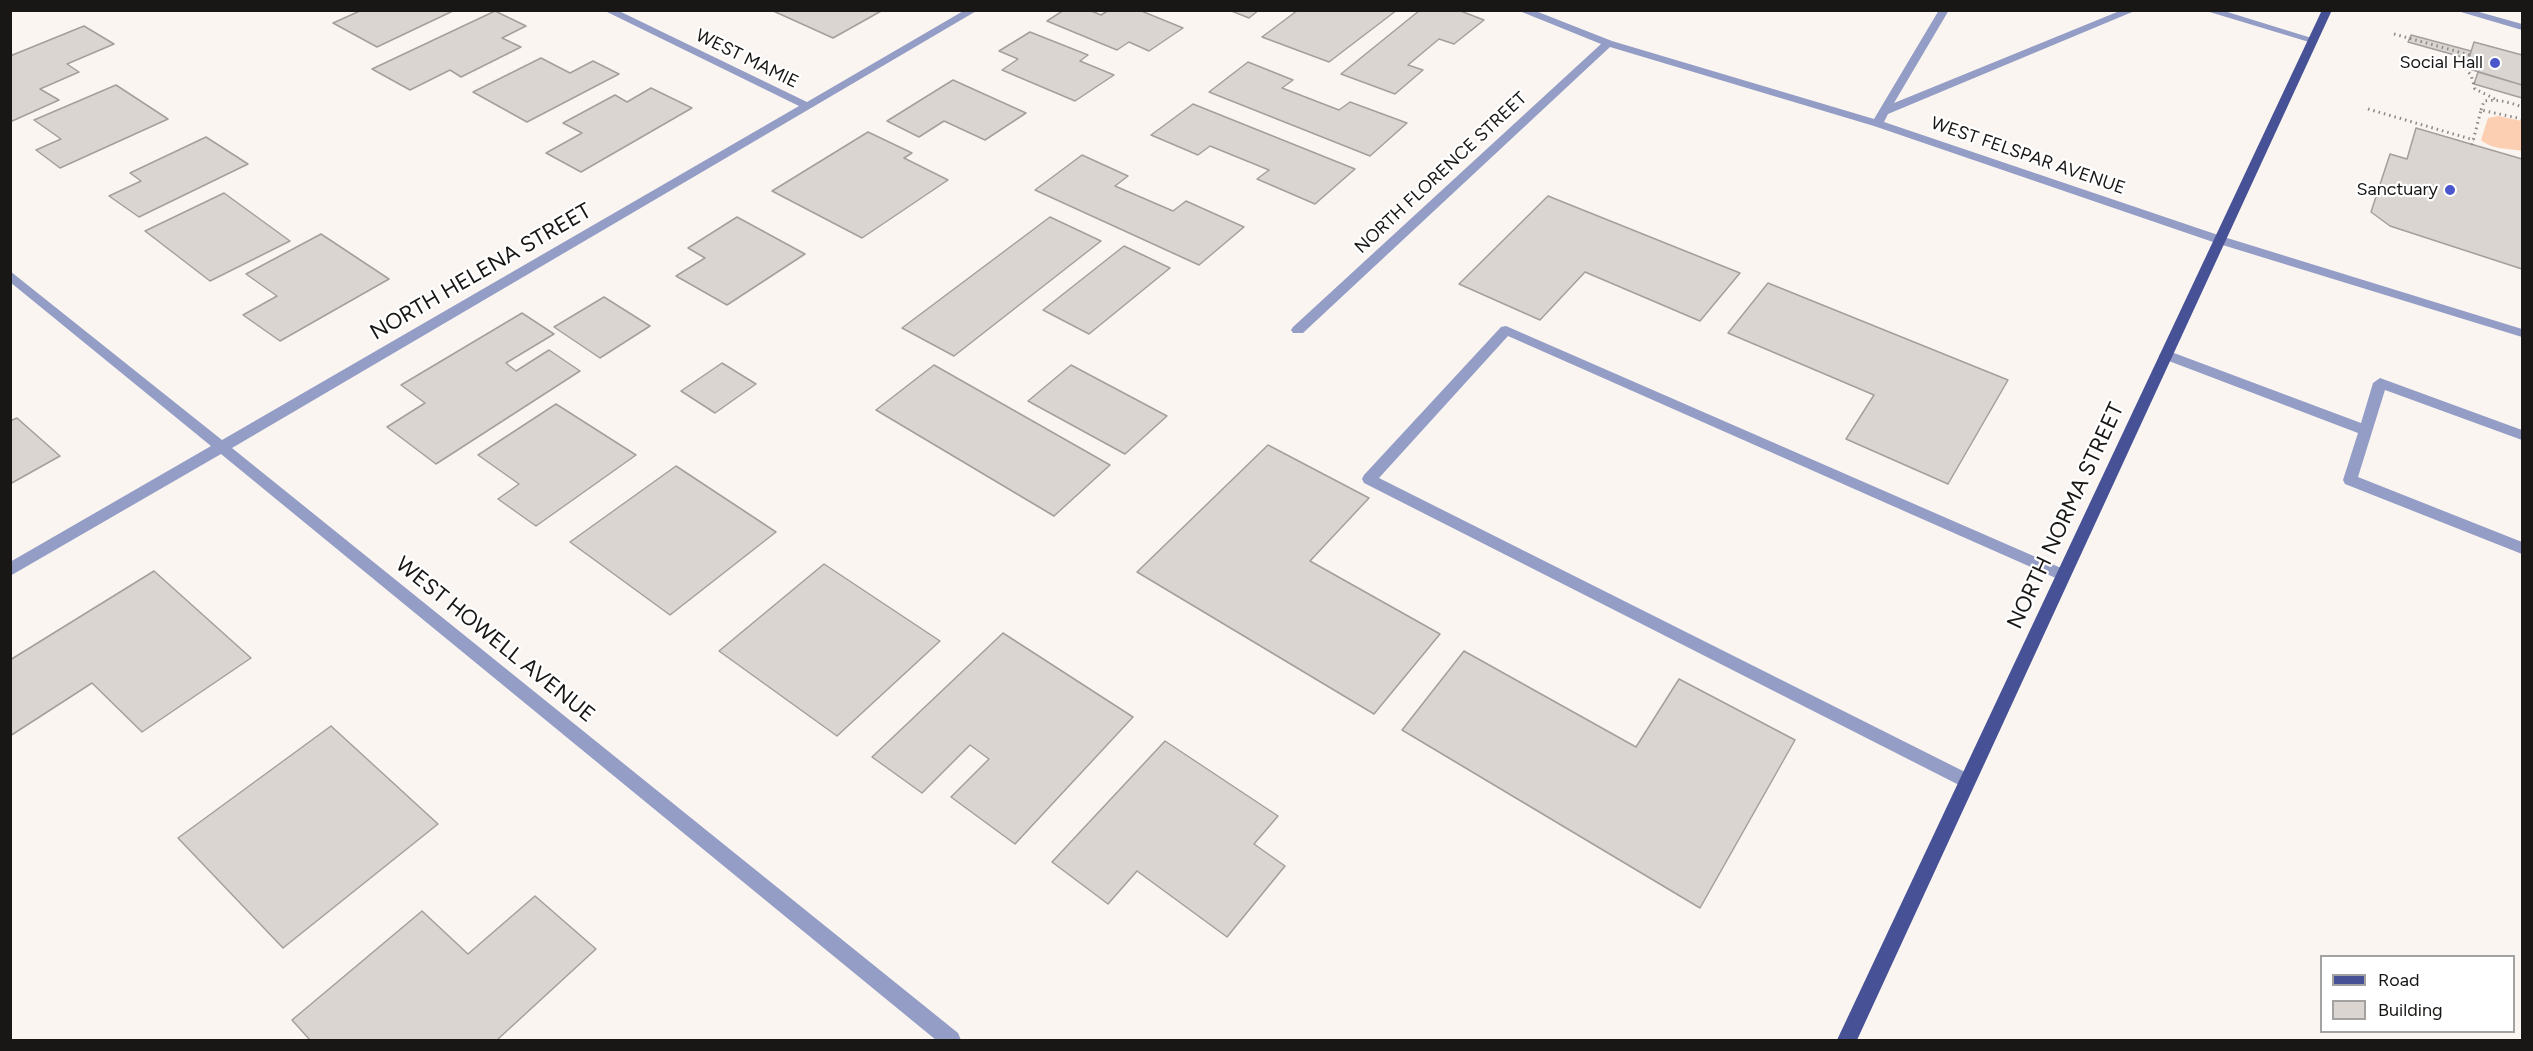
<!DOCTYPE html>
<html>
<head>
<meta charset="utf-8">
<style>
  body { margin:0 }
  #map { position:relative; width:2533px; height:1051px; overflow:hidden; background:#fbf5f2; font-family:Figtree,sans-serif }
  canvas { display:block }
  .frame { position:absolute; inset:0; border:12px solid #191715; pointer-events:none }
  .legend { position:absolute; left:2320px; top:955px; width:195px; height:78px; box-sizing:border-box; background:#fff; border:2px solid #a3a2a1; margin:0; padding:8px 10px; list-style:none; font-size:18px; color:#191715 }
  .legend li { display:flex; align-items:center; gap:12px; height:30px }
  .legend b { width:30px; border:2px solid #a3a2a1 }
</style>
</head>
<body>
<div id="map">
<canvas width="2533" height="1051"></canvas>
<div class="frame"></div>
<ul class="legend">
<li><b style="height:8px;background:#465196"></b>Road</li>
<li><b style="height:16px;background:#dad5d1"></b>Building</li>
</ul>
</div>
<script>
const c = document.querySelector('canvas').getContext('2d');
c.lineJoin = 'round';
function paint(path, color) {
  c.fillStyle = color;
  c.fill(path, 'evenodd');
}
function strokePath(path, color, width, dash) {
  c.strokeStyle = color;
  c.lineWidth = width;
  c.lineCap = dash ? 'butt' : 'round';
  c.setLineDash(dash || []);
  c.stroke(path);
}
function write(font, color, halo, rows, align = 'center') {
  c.font = font + ' Figtree,sans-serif';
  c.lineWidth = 4.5;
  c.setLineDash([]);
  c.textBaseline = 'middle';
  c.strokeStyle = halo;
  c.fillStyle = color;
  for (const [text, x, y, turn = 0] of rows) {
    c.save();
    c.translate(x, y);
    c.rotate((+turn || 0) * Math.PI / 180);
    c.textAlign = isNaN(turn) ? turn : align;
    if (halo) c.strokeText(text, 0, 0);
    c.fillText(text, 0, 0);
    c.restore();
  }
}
paint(new Path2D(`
  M2498,116L2522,121V151C2509,148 2492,150 2481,140L2488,118Z`), '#fccfb2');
const building = new Path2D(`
  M362,10H455L377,47L333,23Z
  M771,10H883L833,38Z
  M1064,10H1089L1101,15L1109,10H1139L1183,28L1149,51L1129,42L1117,50L1047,21Z
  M1229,10H1259L1249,18Z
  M1298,10H1397L1329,62L1262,37Z
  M1420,10H1458L1484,20L1454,44L1439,39L1408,65L1423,70L1395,94L1341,74Z
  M495,11L526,26L502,38L521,47L461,77L450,70L410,90L372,69Z
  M84,26L114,44L67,64L79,72L40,89L59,100L10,122V56Z
  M1030,32L1088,55L1080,61L1114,75L1075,101L1002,70L1018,59L999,51Z
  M2411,35L2471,51L2469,59L2408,42Z
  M2474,42L2522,55V85L2466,68Z
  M541,58L570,73L593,61L619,74L527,122L473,92Z
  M1248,62L1293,80L1282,88L1339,110L1350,102L1407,123L1370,156L1209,92Z
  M2478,72L2522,85V98L2474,84Z
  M953,80L1026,113L985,140L944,121L919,137L887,121Z
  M116,85L168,119L60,168L36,150L61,139L34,120Z
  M651,88L692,108L581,172L546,153L582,133L563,123L615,95L627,102Z
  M1193,104L1355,169L1315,204L1257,179L1269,170L1210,146L1198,155L1151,135Z
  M2416,128L2522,159V269L2390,226L2371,212L2390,154L2407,159Z
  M868,132L912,153L904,158L948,180L862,238L772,191Z
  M206,137L248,164L139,217L109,196L141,181L130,173Z
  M1082,155L1128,176L1115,186L1173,211L1186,201L1244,227L1199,265L1035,190Z
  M224,193L290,241L210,281L145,231Z
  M1548,196L1740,273L1700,321L1585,272L1540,320L1459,284Z
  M737,217L805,254L727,305L676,276L705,258L688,248Z
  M1050,217L1101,241L954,356L902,328Z
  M321,234L389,279L280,341L243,315L277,296L246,274Z
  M1124,246L1170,268L1089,334L1043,310Z
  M1768,283L2008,380L1948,484L1846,439L1874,395L1728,333Z
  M604,297L650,326L600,358L554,327Z
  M522,313L554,334L506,363L516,371L549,350L580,371L436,464L387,427L425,403L401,385Z
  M722,363L756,384L715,413L681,391Z
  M934,365L1110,465L1054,516L876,410Z
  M1071,365L1167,416L1125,454L1028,401Z
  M556,404L636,455L536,526L498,499L519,484L478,455Z
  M17,418L60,456L10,484V421Z
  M1268,445L1369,498L1310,561L1440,634L1374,714L1137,572Z
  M676,466L776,532L670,615L570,542Z
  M824,564L940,641L837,736L719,651Z
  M154,571L251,658L142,732L92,683L10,736V660Z
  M1003,633L1133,717L1015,844L951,797L989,759L970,745L922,793L872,757Z
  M1464,651L1636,747L1679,679L1795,740L1700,908L1402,730Z
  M331,726L438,824L283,948L178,838Z
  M1165,741L1278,816L1254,844L1285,866L1227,937L1137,871L1108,904L1052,862Z
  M535,896L596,949L497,1040H310L292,1020L422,911L468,954Z`);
paint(building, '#dad5d1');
strokePath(building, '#a49f9c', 1.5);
strokePath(new Path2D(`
  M2394,34L2470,55
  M2464,54L2461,64L2471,75L2475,89L2495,99
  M2368,109L2474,140
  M2481,110L2484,101C2498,99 2509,102 2522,107
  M2472,145L2481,110L2522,119`), '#8c8885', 3, [1.5, 4]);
paint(new Path2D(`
  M603,10H617L807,102L965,10H978L232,448L958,1033L961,1040H936L221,454L10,576V562L211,446L10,282V271L222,440L799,106Z
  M1517,10H1533L1612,41L1874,119L1939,10H1949L1894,103L2122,10H2137L1888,114L1884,122L2224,237L2522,329V337L2216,243L1874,126L1610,47L1303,333H1293L1291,330L1293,327L1601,44Z
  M2203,10H2221L2318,40L2309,42Z
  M2454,10H2472L2522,24V30Z
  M1506,326L2068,571L2071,575L2068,579H2058L1508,336L1379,478L1973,776L1976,781L1973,786L1967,789L1961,786L1364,483L1362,479L1364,475L1501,327Z
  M2166,350L2361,423L2373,383L2380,378L2522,430V440L2385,390L2358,477L2522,542V554L2345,484L2343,480L2358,433L2161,358L2159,355Z`), '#939dc5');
paint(new Path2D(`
  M2322,10H2332L1857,1040H1837Z`), '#465196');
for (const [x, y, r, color] of [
  [2495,63,6,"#4c56cc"],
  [2450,190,6,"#4c56cc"]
]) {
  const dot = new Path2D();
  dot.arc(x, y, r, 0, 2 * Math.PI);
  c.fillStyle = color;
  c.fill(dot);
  strokePath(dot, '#fff', 2);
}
write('18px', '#191715', '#fff', [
  ["WEST MAMIE",747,59,26],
  ["WEST FELSPAR AVENUE",2028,156,19],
  ["NORTH FLORENCE STREET",1441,173,-43]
]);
write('18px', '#191715', '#fff', [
  ["Social Hall",2483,63],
  ["Sanctuary",2438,190]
], 'right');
write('22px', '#191715', '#fff', [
  ["NORTH HELENA STREET",481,272,-30],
  ["NORTH NORMA STREET",2066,516,-65],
  ["WEST HOWELL AVENUE",495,640,39]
]);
</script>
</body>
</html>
